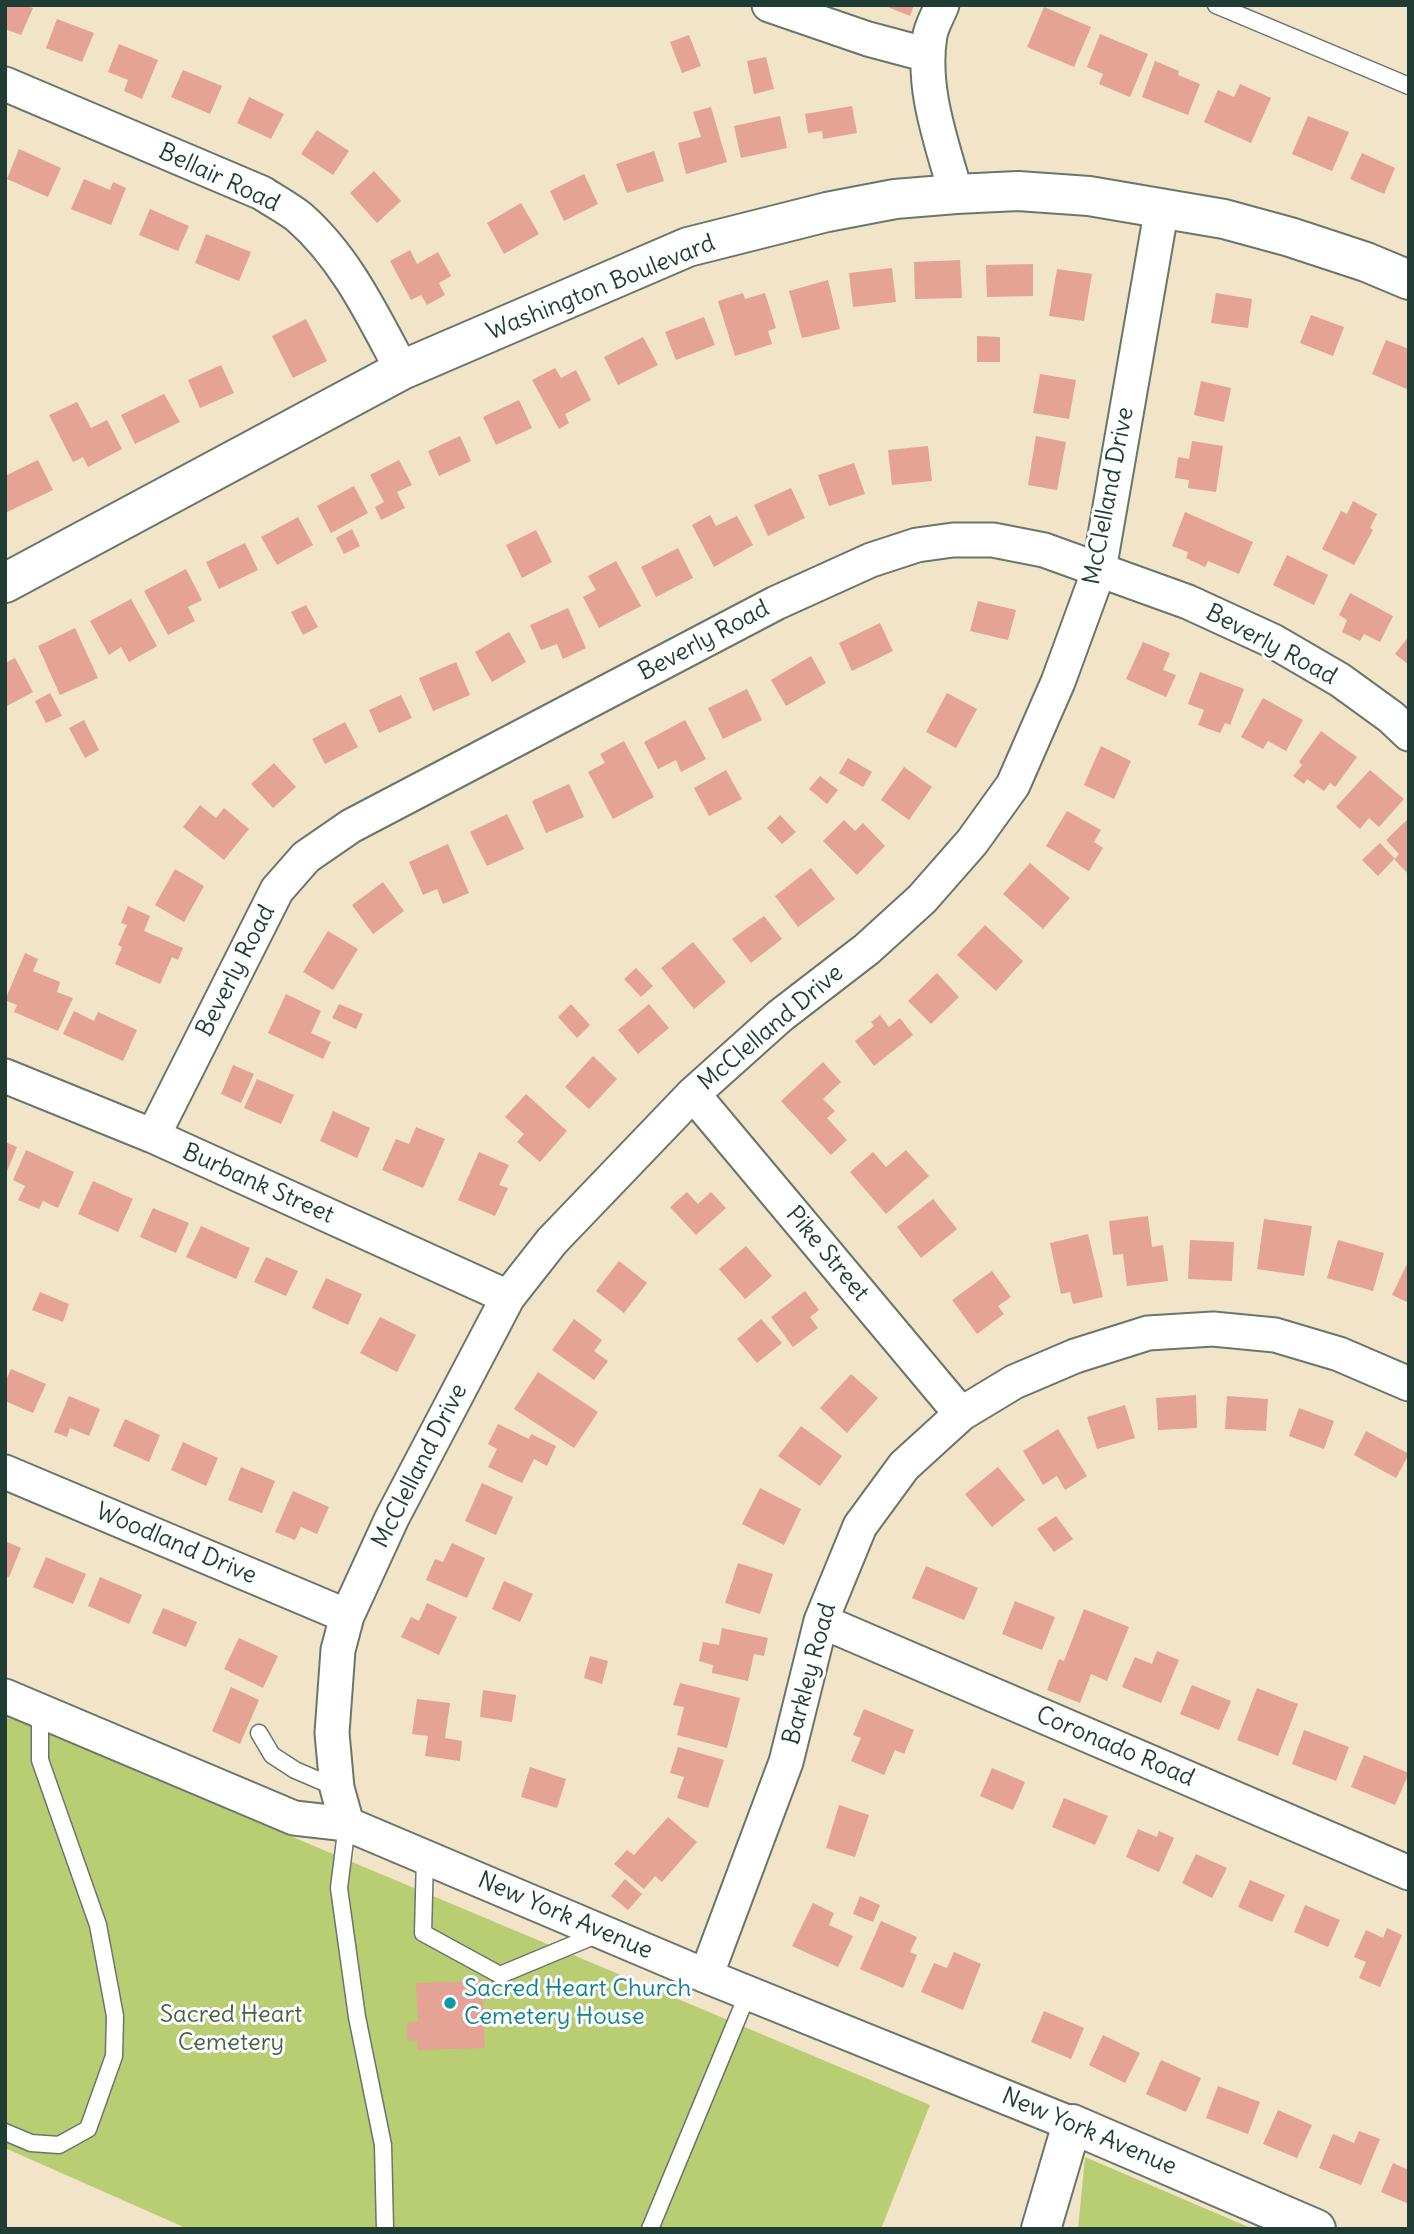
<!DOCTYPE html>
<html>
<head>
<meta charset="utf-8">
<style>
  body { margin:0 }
  #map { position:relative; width:1414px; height:2234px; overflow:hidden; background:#f2e4c9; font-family:Delius,sans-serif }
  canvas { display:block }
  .frame { position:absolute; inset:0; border:7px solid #1f3d34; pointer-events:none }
</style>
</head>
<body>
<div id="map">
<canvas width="1414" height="2234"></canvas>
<div class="frame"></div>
</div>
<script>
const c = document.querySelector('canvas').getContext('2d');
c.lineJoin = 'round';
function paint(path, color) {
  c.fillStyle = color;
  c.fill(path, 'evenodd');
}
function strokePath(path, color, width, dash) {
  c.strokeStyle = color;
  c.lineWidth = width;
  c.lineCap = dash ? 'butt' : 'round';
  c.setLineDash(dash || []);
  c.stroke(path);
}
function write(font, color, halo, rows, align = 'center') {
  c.font = font + ' Delius,sans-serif';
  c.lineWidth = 6;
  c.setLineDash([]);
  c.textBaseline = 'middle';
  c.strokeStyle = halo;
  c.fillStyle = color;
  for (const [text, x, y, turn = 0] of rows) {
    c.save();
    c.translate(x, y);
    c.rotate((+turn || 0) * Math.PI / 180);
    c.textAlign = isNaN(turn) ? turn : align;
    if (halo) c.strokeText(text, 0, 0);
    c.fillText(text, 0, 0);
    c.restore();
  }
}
paint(new Path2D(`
  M5,1716L930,2105L881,2229H188L5,2148Z
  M1085,2157L1253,2229H1078Z`), '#b9ce72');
paint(new Path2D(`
  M5,5H26L33,8L21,35L5,29Z
  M883,5H914L910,16Z
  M1044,7L1091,27L1074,67L1027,47Z
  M57,19L94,33L82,62L46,48Z
  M1100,34L1148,54L1130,97L1099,84L1103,74L1087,67Z
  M689,35L701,66L682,73L670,42Z
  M119,44L158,60L142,99L124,91L128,80L108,72Z
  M766,57L774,89L754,94L747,61Z
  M1155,61L1179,71L1178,75L1200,84L1188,115L1142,97Z
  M183,70L222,86L210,114L171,97Z
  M1240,84L1271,98L1251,143L1204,122L1218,90L1234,97Z
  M249,97L284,114L271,139L237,123Z
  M852,106L857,133L823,139L822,131L808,133L805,114Z
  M711,107L727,162L686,174L678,143L701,137L693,112Z
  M780,116L787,148L741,158L734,126Z
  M1308,116L1349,132L1332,171L1292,154Z
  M317,130L349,151L333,175L301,154Z
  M19,149L61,168L48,197L7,179Z
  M654,151L664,181L627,193L616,164Z
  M1362,153L1395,168L1384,194L1350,179Z
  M374,171L401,201L377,223L350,193Z
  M584,174L598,204L564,221L550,191Z
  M84,179L110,190L113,182L126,188L111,225L71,209Z
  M521,203L539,234L504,254L487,223Z
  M150,209L189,226L178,251L139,235Z
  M206,234L251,252L239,281L195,263Z
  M410,250L417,264L438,252L451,276L439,283L445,295L427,305L421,295L411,300L390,261Z
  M960,260L962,298L915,299L914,262Z
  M1033,264V296L987,297L986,265Z
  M892,268L896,302L853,307L849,273Z
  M1057,269L1092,274L1084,321L1049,316Z
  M828,280L840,329L802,338L789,291Z
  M743,293L745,299L765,293L776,328L768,331L772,344L735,356L718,301Z
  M1216,293L1252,299L1248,328L1211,323Z
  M1311,315L1344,327L1333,356L1300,343Z
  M704,317L715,345L676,360L665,332Z
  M306,319L327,361L293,378L272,336Z
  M977,336L1000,337V362H977Z
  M643,337L658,365L618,385L604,357Z
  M1386,340L1409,349V390L1372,374Z
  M221,365L234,393L200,408L188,380Z
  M555,368L561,378L576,370L591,400L565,414L569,423L559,429L532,380Z
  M1040,374L1076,380L1069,419L1033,413Z
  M1201,381L1231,388L1224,422L1194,415Z
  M164,394L180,422L135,444L121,415Z
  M519,400L532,428L496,445L483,417Z
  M77,402L91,428L107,420L122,449L88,467L83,457L73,462L49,415Z
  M460,436L471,461L439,476L428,451Z
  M1036,436L1066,442L1057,490L1028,485Z
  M1192,441L1223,446L1216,492L1188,488L1189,480L1175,478L1178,457L1189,459Z
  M928,446L932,481L892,485L888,450Z
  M38,460L53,490L5,513V476Z
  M399,460L412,485L397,492L405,508L381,520L375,507L384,502L370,475Z
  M854,463L865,494L829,506L818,475Z
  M354,486L368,513L331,533L317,506Z
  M791,488L805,518L768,536L754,505Z
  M1353,501L1377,514L1370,528L1373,530L1354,565L1322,549L1341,511L1347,514Z
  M1185,512L1253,542L1239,574L1208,561L1205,567L1186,558L1188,552L1172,546Z
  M710,515L716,526L737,516L753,545L714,567L692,525Z
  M298,517L313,545L277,565L261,537Z
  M352,529L360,546L344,554L336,538Z
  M536,530L552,562L522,578L506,545Z
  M245,543L258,570L219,589L206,562Z
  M678,548L693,578L656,597L641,567Z
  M1287,555L1328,575L1314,605L1273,585Z
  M616,561L641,606L599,628L583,597L596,590L588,576Z
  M186,569L202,600L188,607L195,621L168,635L144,591Z
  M1350,593L1393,616L1380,642L1364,634L1360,641L1342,632L1347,620L1339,615Z
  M131,599L157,646L129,662L121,647L109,655L90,621Z
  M978,601L1016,610L1008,640L970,631Z
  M306,605L318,627L303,635L291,612Z
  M568,608L586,648L563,659L557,644L541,650L530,625Z
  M880,623L893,651L852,671L839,643Z
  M75,628L98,678L60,695L38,646Z
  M509,632L526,662L492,682L475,652Z
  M1409,636V665L1395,654Z
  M1143,642L1170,653L1163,670L1176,675L1166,697L1126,679Z
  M811,656L826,683L786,706L771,680Z
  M15,658L33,692L5,707V663Z
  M456,662L470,695L433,711L419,678Z
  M1200,672L1244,689L1230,725L1225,723L1220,733L1198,725L1204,710L1188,704Z
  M747,689L762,720L723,739L708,708Z
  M50,693L62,716L46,723L35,701Z
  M947,693L977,709L956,748L926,732Z
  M401,695L412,718L379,733L369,710Z
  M1263,698L1303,720L1286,751L1268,741L1263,749L1241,737Z
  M84,720L99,750L85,758L69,728Z
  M685,720L706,759L681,772L676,760L658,769L644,742Z
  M345,722L358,747L325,764L312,739Z
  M1321,731L1357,757L1335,787L1330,783L1324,791L1307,779L1304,784L1293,776L1302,765L1299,762Z
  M624,741L654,797L613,819L588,772L605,763L600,754Z
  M1101,746L1131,761L1114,799L1084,785Z
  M848,758L872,772L863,787L839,773Z
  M274,763L296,787L273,808L251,784Z
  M904,767L932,787L909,820L881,800Z
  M726,770L742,799L709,816L694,788Z
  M1370,770L1404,799L1379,827L1369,818L1360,829L1336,807Z
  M820,776L838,790L827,804L809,789Z
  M569,784L584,817L546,833L532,801Z
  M200,805L216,818L224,808L249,829L224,860L183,827Z
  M1067,811L1101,830L1094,842L1103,848L1089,871L1046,846Z
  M507,814L524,849L487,866L470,832Z
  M780,815L796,832L782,844L767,828Z
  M1409,818V875L1394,859L1378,876L1362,860L1380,843L1395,859L1399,854L1386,840Z
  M844,820L855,831L863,823L885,846L857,875L823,841Z
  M448,844L469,893L443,904L437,889L423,895L409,862Z
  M1030,863L1070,898L1043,929L1003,894Z
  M811,868L835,899L798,927L775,896Z
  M175,869L204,886L184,922L155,905Z
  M383,882L404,911L373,934L352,905Z
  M128,906L150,916L144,931L183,948L178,960L172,957L160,984L115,964L122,947L118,945L127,925L121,923Z
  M764,916L782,939L751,963L732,939Z
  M985,925L1023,961L996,991L957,955Z
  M328,931L358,949L333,990L303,972Z
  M693,942L726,982L694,1009L661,968Z
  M25,953L38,959L33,971L60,982L57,992L73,998L58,1031L14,1012L17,1005L5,1000Z
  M636,968L653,986L641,997L624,979Z
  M937,973L959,997L931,1024L908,1001Z
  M286,994L321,1011L311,1033L331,1042L323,1059L268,1033Z
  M339,1004L363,1014L356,1029L332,1018Z
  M571,1004L590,1025L577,1038L558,1017Z
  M649,1004L669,1028L638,1054L618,1030Z
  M74,1011L94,1021L98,1012L137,1030L123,1061L63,1034Z
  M880,1015L889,1027L900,1018L913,1035L874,1066L855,1041L874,1026L871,1022Z
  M593,1056L617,1079L589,1109L565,1087Z
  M823,1062L841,1082L823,1099L835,1111L827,1118L847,1140L831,1155L781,1101Z
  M233,1065L254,1074L241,1103L221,1094Z
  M257,1079L294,1095L281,1124L244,1108Z
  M526,1094L567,1131L540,1162L517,1142L524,1134L505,1117Z
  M333,1111L370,1128L357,1158L320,1141Z
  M416,1127L445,1139L423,1188L382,1170L396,1139L409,1144Z
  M5,1142L17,1147L5,1176Z
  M26,1150L74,1172L58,1208L43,1201L39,1209L18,1200L25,1186L13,1180Z
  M906,1150L929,1176L886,1214L850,1172L873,1152L886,1167Z
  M479,1152L509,1165L499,1185L508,1188L495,1216L458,1200Z
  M93,1181L133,1199L118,1232L78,1214Z
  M687,1192L698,1204L711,1192L726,1208L696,1235L670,1207Z
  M933,1199L957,1229L921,1258L897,1227Z
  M153,1208L189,1223L176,1253L140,1237Z
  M1148,1216L1152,1247L1163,1245L1168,1281L1127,1286L1123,1254L1113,1255L1109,1221Z
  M1264,1219L1312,1226L1304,1276L1257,1269Z
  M201,1226L250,1248L236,1279L186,1257Z
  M1088,1234L1103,1297L1073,1304L1070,1292L1061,1294L1050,1243Z
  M1190,1240L1234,1242L1232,1281L1188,1279Z
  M1338,1240L1384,1253L1373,1291L1327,1278Z
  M746,1246L772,1276L745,1299L719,1269Z
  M266,1257L298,1271L286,1296L254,1282Z
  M1409,1260V1303L1392,1295Z
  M619,1261L647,1283L624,1313L596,1291Z
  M992,1271L1011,1297L998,1306L1004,1314L977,1334L952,1300Z
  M326,1278L362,1294L348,1325L312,1308Z
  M805,1291L819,1310L810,1317L818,1328L793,1347L771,1317Z
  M40,1292L69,1304L63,1322L32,1310Z
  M380,1317L416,1335L397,1372L360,1353Z
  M574,1319L602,1340L594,1351L608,1361L594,1380L552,1350Z
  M761,1319L782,1343L757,1363L737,1339Z
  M11,1369L46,1384L33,1413L5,1401V1382Z
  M538,1372L598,1412L574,1448L514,1409Z
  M851,1374L878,1398L847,1433L820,1408Z
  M1196,1395L1197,1428L1158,1430L1156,1398Z
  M69,1396L100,1409L89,1436L70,1428L67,1437L54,1432Z
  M1227,1396L1268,1399L1266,1431L1225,1429Z
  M1125,1405L1135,1438L1097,1449L1087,1417Z
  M1299,1408L1334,1421L1324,1449L1289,1436Z
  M125,1419L160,1435L149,1462L113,1446Z
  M498,1424L529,1439L531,1434L556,1446L547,1466L534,1459L522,1483L488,1467L497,1449L488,1444Z
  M801,1426L842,1456L820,1486L778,1456Z
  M1058,1429L1087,1476L1065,1490L1057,1476L1043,1485L1023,1451Z
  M1366,1431L1409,1454L1396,1478L1354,1455Z
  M183,1442L218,1458L206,1486L171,1470Z
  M241,1467L275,1481L262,1513L228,1500Z
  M998,1467L1025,1500L992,1527L965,1494Z
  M482,1483L513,1497L496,1535L465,1521Z
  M760,1488L801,1509L784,1545L742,1524Z
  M293,1491L329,1507L317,1534L301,1527L295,1540L275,1532Z
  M1056,1516L1073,1539L1054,1552L1037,1529Z
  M5,1541L21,1548L9,1577L5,1576Z
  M452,1543L485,1558L467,1598L426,1580L435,1559L443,1562Z
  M46,1557L86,1574L73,1604L33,1587Z
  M738,1563L773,1574L760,1614L725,1603Z
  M926,1566L978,1588L964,1620L912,1598Z
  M100,1577L142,1595L129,1624L88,1606Z
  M504,1581L533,1594L520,1622L492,1609Z
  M1015,1601L1055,1617L1042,1650L1002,1634Z
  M427,1603L457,1617L439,1655L401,1637L411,1617L419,1621Z
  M163,1608L197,1622L186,1647L152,1633Z
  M1084,1609L1129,1627L1107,1681L1091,1674L1080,1703L1047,1690L1059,1659L1064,1661Z
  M722,1628L768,1638L764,1656L754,1654L748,1681L712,1673L713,1665L699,1661L703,1642L719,1645Z
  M239,1638L278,1656L263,1688L224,1669Z
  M1157,1651L1179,1660L1161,1703L1122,1687L1135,1657L1152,1664Z
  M590,1656L608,1661L602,1684L584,1678Z
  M680,1683L740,1698L727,1748L677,1735L684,1707L673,1705Z
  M1192,1685L1231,1701L1219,1730L1180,1714Z
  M231,1687L259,1700L240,1744L212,1731Z
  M1257,1688L1298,1704L1278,1756L1237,1740Z
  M483,1690L516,1695L512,1722L480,1717Z
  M417,1699L450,1703L445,1738L462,1741L460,1761L425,1756L428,1736L412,1734Z
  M864,1709L914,1730L904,1754L895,1750L884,1775L851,1761L861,1738L853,1735Z
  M1304,1730L1349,1747L1336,1781L1292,1764Z
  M678,1747L724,1760L708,1808L677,1798L684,1777L670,1773Z
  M1364,1755L1409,1773L1395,1805L1351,1787Z
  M530,1767L566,1779L557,1808L521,1797Z
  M992,1768L1025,1782L1013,1810L980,1796Z
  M1064,1798L1108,1816L1095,1845L1052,1827Z
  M839,1805L869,1815L855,1857L826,1848Z
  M668,1817L697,1842L662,1882L655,1876L644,1889L614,1864L627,1850L634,1855Z
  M1138,1829L1157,1837L1159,1831L1174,1838L1159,1872L1126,1857Z
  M1196,1854L1227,1868L1212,1898L1182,1883Z
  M625,1879L642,1894L628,1910L611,1896Z
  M1250,1880L1285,1895L1272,1922L1238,1907Z
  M860,1896L880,1905L873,1922L853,1914Z
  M813,1903L834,1913L829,1925L853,1936L838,1967L792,1946Z
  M1305,1905L1340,1920L1328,1947L1294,1932Z
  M881,1921L917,1937L910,1952L917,1955L903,1988L860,1969Z
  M1387,1928L1402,1935L1380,1987L1359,1978L1366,1962L1354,1957L1366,1930L1383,1938Z
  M954,1952L981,1964L963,2010L921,1992L934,1963L947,1968Z
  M482,1981L485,2048L417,2050V2040L407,2041V2023L418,2022L416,1983Z
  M1044,2011L1084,2028L1071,2059L1031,2042Z
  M1103,2035L1140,2053L1125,2083L1089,2065Z
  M1161,2060L1201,2078L1186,2112L1146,2094Z
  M1218,2086L1260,2102L1248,2134L1206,2118Z
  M1278,2110L1312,2125L1297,2158L1263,2144Z
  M1359,2131L1380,2139L1361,2185L1319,2168L1333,2134L1354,2143Z
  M1393,2163L1409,2170V2204L1381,2192Z`), '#e4a394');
const lane = new Path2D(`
  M1216,5L1409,86
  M259,1733L272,1755L295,1770L337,1788
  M347,1824L339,1888L357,2017L383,2145L385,2229
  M425,1857L423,1933L500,1975L601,1933
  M5,2132L31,2143L59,2145L88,2129L114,2056L115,2016L98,1925L40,1760V1711
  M650,2229L748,1993`);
const street = new Path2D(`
  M769,5L868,39L928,55
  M942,5C938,15 932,25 930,35C921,89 942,143 956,194
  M5,84L262,193C274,201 288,208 299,217C346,258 373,316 402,370
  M5,1076L153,1136L508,1297
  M693,1094L961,1414
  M153,1136L277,890L306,857L351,826L776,603L871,560L917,545L953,540H993L1044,550L1188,602L1273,641L1340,680L1391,717L1409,734
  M5,1472L347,1616
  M821,1621L1409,1873
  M5,1696L294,1818L347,1824L706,1976L1072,2124
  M347,1824L337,1788L332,1733L338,1650L347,1616L392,1518L508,1297L552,1241L693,1094L780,1016L867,949L922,899L972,842L1013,785L1058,682L1099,570L1162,207
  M706,1976L786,1762L821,1621L860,1526L904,1466L961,1414L1014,1382L1075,1356L1148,1333L1213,1329L1275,1335L1339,1354L1409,1384`);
const secondary = new Path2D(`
  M5,583L402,370L688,247L827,212L895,199L956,194L1018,191L1089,196L1224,219L1290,237L1366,262L1409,280
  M1041,2229L1072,2124L1316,2229`);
strokePath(lane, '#697768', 19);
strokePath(street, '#697768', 37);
strokePath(secondary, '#697768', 42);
strokePath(lane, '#fff', 16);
strokePath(street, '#fff', 33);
strokePath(secondary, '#fff', 38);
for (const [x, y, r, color] of [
  [450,2003,7,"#0f9aa8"]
]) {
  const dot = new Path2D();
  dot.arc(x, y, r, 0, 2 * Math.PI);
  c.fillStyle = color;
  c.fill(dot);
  strokePath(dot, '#fff', 2.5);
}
write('24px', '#1f3d34', '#fff', [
  ["Bellair Road",219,178,25],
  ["Washington Boulevard",601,288,-22],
  ["McClelland Drive",1109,496,-79],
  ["Beverly Road",704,641,-28],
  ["Beverly Road",1271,645,28],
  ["Beverly Road",236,971,-63],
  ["McClelland Drive",771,1028,-40],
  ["Burbank Street",258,1184,24],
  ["Pike Street",827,1254,50],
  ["McClelland Drive",420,1466,-63],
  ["Woodland Drive",176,1544,23],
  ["Barkley Road",810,1674,-75],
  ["Coronado Road",1115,1747,23],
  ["New York Avenue",565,1916,23],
  ["New York Avenue",1089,2132,23]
]);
write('24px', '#0d838f', '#fff', [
  ["Sacred Heart Church",464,1989],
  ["Cemetery House",464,2017]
], 'left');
write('24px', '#466144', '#fff', [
  ["Sacred Heart",231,2015],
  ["Cemetery",231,2043]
]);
</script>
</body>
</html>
